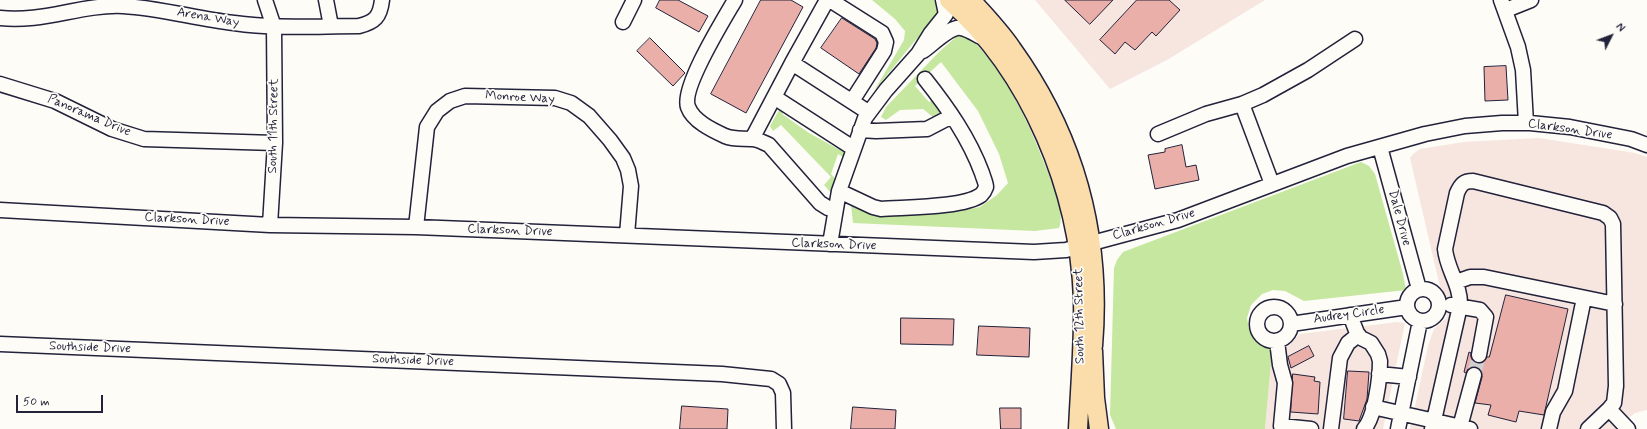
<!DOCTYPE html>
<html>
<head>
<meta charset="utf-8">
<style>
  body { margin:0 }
  #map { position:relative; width:1647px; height:429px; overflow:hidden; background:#fdfcf7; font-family:Mynerve,sans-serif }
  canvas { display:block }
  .north { position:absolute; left:1591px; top:16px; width:40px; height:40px; -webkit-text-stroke:3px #fdfcf7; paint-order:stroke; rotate:48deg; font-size:11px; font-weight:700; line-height:16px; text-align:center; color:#22223b }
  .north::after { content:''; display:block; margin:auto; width:14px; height:18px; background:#22223b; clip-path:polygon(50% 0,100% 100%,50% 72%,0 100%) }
  .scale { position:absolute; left:16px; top:395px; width:87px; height:18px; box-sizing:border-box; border:2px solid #22223b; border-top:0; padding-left:5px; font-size:12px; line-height:14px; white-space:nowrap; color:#22223b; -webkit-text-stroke:3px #fdfcf7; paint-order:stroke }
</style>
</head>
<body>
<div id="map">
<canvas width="1647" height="429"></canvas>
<div class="north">N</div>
<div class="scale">50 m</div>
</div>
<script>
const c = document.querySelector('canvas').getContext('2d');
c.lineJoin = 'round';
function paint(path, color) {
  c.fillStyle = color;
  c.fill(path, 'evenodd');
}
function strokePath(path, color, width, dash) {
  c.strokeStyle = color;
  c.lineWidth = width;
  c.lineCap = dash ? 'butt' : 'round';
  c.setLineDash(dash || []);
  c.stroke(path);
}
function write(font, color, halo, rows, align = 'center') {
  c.font = font + ' Mynerve,sans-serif';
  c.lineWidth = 3.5;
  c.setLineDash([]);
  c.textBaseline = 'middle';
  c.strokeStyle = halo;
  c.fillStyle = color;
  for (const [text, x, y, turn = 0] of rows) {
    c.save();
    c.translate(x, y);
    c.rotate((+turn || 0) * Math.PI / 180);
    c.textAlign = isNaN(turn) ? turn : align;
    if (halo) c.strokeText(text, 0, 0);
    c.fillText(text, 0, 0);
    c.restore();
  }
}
paint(new Path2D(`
  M1035,0H1265L1167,60L1110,89Z
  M1539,138L1635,153L1647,157V410L1635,413L1616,429H1410L1428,346L1434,329L1447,317L1410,158L1413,154L1420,149L1464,142Z
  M1397,322L1405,323L1383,429H1265L1272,351L1282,349L1288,346L1300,334Z`), '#f7e5e0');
paint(new Path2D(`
  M872,0H934L937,9L938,17L914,42L874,91L904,40L905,31L895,19Z
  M963,31C1006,69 1030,125 1050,178C1055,193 1065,213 1059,228L1035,231L853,223L851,205L874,213H948L980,207L997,195L1008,183L999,154L978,111L941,62L915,86L929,102L936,99L947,108L933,117L923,109L900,110L886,120L881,117L886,107L939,52Z
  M783,103L788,106L782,114L809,133L838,149L844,144L849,150L845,158L838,154L831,174L841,185L832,194L824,185L831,177L781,125L773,131L770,126Z
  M1361,162L1369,166L1375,174L1403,274L1406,290L1304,301L1285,291L1273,290L1262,294L1251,305L1247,318L1249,329L1256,341L1272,351L1265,429H1116L1110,415L1114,268L1117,260L1123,252Z`), '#c6e7a0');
const building = new Path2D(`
  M660,0H678L708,16L699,32L656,8Z
  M761,0H791L803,7L746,113L711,94Z
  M1065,0H1113L1090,24Z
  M1137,0H1169L1180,10L1156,36L1152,32L1135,50L1125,42L1115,54L1100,40Z
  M842,18L875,39L877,43L876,48L859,74L821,48Z
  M650,38L685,73L673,86L637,51Z
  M1506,66L1508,100L1485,101L1484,67Z
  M1182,145L1186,167L1196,165L1199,180L1155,189L1148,155L1165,152V149Z
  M1506,295L1568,309L1544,415L1519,411L1516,422L1488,415L1491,405L1475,403L1482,377L1480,369L1472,367L1468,369L1466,373L1464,372L1469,352L1471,353V357L1473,361L1477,363H1482L1487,357H1489Z
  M901,318L954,319L953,345L901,344Z
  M979,326L1030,328L1029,357L977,355Z
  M1309,346L1314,356L1291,368L1288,357Z
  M1348,371L1369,372L1367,399L1359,421L1344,419Z
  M1293,374L1315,377L1314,381L1320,382L1318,414L1291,412Z
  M682,406L728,409L727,429H680Z
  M853,407L896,410L895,429H851Z
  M1000,408H1021V429H1001Z`);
paint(building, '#eaafa9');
strokePath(building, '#22223b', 1);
strokePath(new Path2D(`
  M1474,375L1479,355`), '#d1d0d1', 14, [14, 7]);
const minor = new Path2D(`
  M265,0L274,27L275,143L270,225
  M326,0L331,26
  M735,0C724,19 681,88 688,107C693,121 712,130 725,136C735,140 743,138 752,139C758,139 764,143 769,145L820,203L828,208L835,210
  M830,0L882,33L886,42L884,51L852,101
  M1501,0L1518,47L1523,70L1526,123
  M1506,10L1531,0
  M0,18C42,23 82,4 123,6C161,8 197,19 234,23C276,29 317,26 359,26C375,22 380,17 382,0
  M623,22L634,0
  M923,51C932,45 950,26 961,28C968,29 975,34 981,37
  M792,63L868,112
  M0,84L55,101L112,129L144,139L275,143
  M774,97L853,148
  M1242,104L1272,184
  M860,130L876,131L927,129L952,116
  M1158,134L1206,114L1242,104L1263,95L1308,70L1355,39
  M752,139L792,63L827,0
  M1380,147L1419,289
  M839,191L873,207L881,209C904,207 963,208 981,195C983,193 985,190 986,187C986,183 983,177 982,173C969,138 948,108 925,79
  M0,210L270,225L416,227L1034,252L1066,250L1178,220L1347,156L1425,134L1465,126L1502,123H1530L1570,127L1631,139L1647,145
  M416,227L427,127L437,111L450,101L465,96L555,98L571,103L589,116L610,140L623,158L628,170L631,186L627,235
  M830,244L839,191L865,118L886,90L918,54L931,33L943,18L946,14L943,0
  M1456,282L1470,277H1484L1615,304
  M1407 305a16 16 0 1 1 32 0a16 16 0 1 1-32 0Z
  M1451,305L1480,310L1486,317L1479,355
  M1257 324a17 17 0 1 1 34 0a17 17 0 1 1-34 0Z
  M1350,315L1357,333L1361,338L1371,343L1378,354L1380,361C1380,378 1375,417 1364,429
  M1291,324L1407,307
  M1277,341L1280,365L1285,383L1281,426L1311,429
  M0,344L722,374L771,379L779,384L783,393L784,429
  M1379,374L1409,377
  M1373,407L1470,429
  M1609,409L1628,429
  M1460,427L1474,375
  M1331,429L1340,358L1348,343L1358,335
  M1398,429L1420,321
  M1432,429L1460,306C1461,285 1447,270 1445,249L1457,193C1461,184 1464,181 1473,181L1603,213L1610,218L1613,224L1616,386L1614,403L1609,409L1588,429
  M1549,429L1553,412L1565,391L1584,298`);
const major = new Path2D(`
  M949,0C1031,73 1079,190 1083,299C1084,342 1080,386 1078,429
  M971,0C985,16 1000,31 1012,49C1076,138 1102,238 1093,346
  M1093,351L1095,398L1099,429`);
strokePath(minor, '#22223b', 17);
strokePath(major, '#22223b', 21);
strokePath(minor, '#fdfcf7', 14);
strokePath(major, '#fbddab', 18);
write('13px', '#22223b', '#fdfcf7', [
  ["Arena Way",208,18,10],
  ["Monroe Way",520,98,3],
  ["Panorama Drive",89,116,23],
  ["South 11th Street",274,126,-89],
  ["Clarkson Drive",1570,130,8],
  ["Dale Drive",1399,218,75],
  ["Clarkson Drive",187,220,3],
  ["Clarkson Drive",1154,225,-16],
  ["Clarkson Drive",510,231,2],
  ["Clarkson Drive",834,245,2],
  ["Audrey Circle",1349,315,-8],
  ["South 12th Street",1080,316,-91],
  ["Southside Drive",90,348,2],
  ["Southside Drive",413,361,2]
]);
</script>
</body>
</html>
